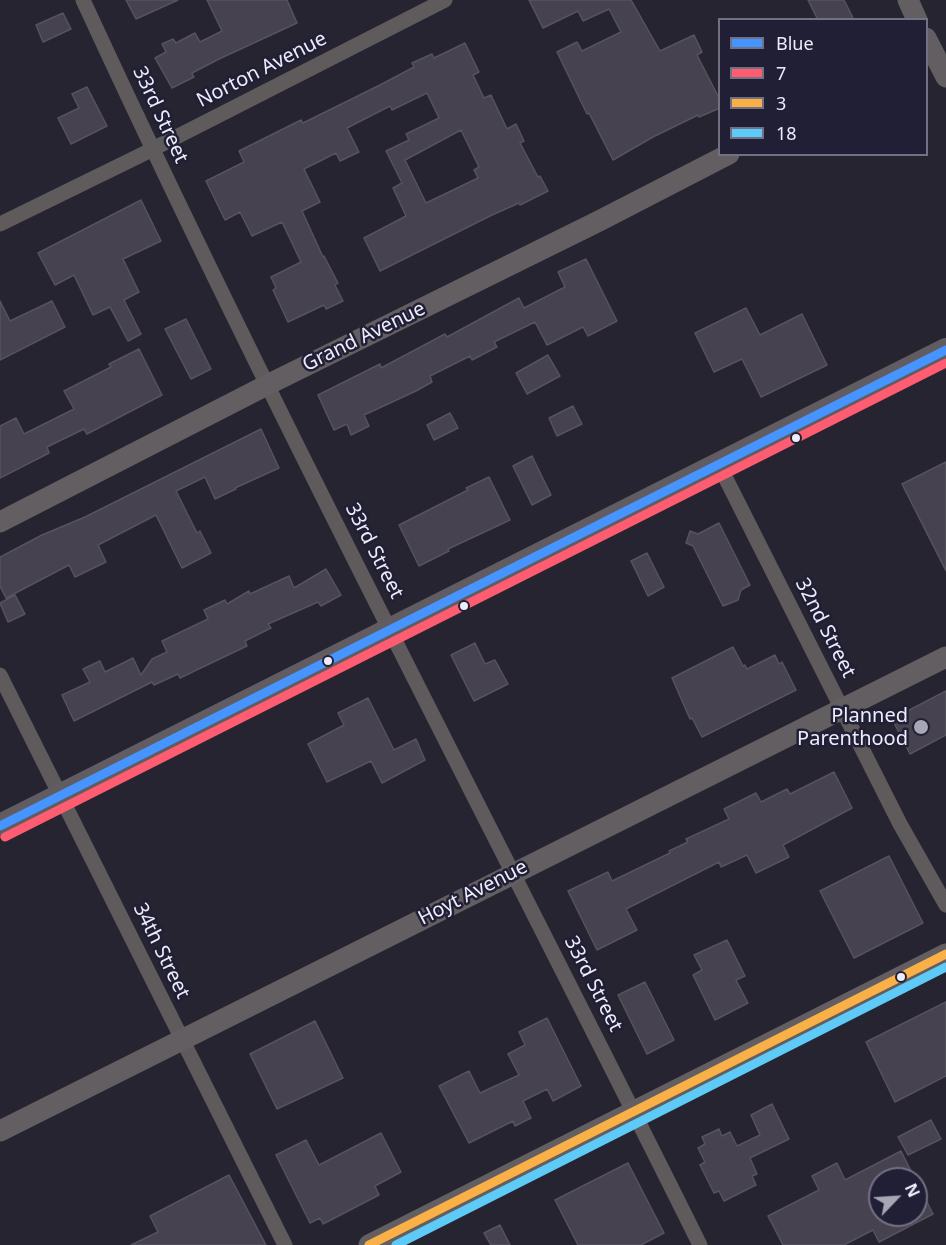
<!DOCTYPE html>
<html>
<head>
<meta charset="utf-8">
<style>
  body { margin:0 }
  #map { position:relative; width:946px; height:1245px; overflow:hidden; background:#252430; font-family:"Noto Sans",sans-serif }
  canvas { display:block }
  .legend { position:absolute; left:718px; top:18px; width:210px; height:138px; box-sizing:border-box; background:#211f35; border:2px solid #727184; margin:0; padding:8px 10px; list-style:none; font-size:18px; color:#ececfb }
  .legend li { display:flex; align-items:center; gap:12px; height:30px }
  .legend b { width:30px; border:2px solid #727184 }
  .north { position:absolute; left:868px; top:1167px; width:60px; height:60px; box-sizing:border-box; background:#211f35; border:2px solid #727184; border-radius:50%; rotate:65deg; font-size:16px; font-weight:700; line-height:24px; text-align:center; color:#ececfb }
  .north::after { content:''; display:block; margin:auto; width:21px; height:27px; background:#a6a6b4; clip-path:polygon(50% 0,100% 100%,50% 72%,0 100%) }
</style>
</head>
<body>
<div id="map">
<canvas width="946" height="1245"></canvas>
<ul class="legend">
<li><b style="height:8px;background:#4694ff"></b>Blue</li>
<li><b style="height:8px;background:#fe5c70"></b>7</li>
<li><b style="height:8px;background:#f8b047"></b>3</li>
<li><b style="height:8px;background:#5dcaf7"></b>18</li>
</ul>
<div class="north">N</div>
</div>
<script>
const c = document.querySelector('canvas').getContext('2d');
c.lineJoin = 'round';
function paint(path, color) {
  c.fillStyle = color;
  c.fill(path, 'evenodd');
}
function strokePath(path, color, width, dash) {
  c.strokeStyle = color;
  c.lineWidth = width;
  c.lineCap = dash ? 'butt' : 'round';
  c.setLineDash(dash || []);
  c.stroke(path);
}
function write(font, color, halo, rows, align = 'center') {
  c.font = font + ' "Noto Sans",sans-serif';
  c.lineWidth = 5;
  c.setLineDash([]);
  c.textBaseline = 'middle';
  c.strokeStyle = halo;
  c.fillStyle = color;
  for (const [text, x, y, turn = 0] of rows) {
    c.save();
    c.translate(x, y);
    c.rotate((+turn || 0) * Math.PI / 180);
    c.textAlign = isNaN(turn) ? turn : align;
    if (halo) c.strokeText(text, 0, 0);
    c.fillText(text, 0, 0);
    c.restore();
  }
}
const building = new Path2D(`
  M126,0H178L136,19Z
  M207,0H287L297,23L219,59L192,73L194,77L172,88L155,58L166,52L162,44L173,39L176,43L195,33L200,42L222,31Z
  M529,0H631L660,51L694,35L702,52L697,55L720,100V108L699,117L698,115L653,137L613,160L589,113L587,114L557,52L577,42L582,51L621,32L609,9L583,21L578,11L543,28Z
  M808,0H844L854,20H818Z
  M63,13L71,29L43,42L36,25Z
  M465,43L479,72L473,75L484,98L491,95L507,129L516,124L524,141L520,143L538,177L540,176L548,191L520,205L519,203L492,215L380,271L364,238L406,216L393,188L402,183L386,151L409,140L406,134L439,118L427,93L392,110L390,106L347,128L359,152L340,161L336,153L304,169L320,202L302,211L323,257L324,256L338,283L335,285L343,301L326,309L324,305L288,322L273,290L276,288L271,277L301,262L282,222L252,236L240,212L225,220L206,181L244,162L239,151L301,120L303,123L380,85L414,67L412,63L432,54L434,58ZM461,130L479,167L474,170L478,178L426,203L405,160Z
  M87,87L107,126L71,144L58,118L79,108L72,94Z
  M141,200L161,241L123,259L139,292L124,300L141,334L128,341L110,307L93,315L74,275L55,285L38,253Z
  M586,259L617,321L588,336L583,327L547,345L535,322L494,342L497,347L472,360L470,356L430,376L432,382L416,391L364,415L369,426L351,435L347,424L334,430L318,395L380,364L381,368L445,334L447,337L519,298L524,308L565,287L558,272Z
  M0,301L10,321L52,301L65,327L0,360Z
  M746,308L760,335L802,314L827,365L761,397L742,359L714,372L695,333Z
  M186,319L211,369L191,379L165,329Z
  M139,349L162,395L87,434L84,429L47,447L49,453L0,478V426L16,418L24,434L74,409L64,391L111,367L109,364Z
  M548,355L560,376L527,394L516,373Z
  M573,406L582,424L557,436L549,418Z
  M450,413L458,428L434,440L427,425Z
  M261,429L279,468L235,488L236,489L215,499L205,477L176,491L197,533L200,531L211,553L182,568L156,515L98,545L106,562L75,577L69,565L6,598L0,586V557L42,535L85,517Z
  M532,456L551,495L532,505L513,466Z
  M946,462V571L902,484Z
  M489,477L510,520L448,549L449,551L419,566L399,525L468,490L466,488Z
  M719,523L750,585L741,590L738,600L723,606L693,546L686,543L690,531L698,534Z
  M647,553L664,587L648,596L631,561Z
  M326,569L341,595L321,606L318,602L268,624L271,628L245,641L247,646L207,665L180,678L178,674L154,685L152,682L74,721L62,695L90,682L83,669L100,661L105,672L133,658L141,675L152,659L167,652L162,641L208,619L204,610L225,600L227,604L249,591L250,594L289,576L294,588Z
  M15,595L25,614L8,622L0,603Z
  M475,643L485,664L495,660L508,684L474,701L451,655Z
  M733,647L743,666L745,665L747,669L775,655L779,664L782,662L796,690L702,737L692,718L690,719L672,678Z
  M946,691V735L910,754L892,719Z
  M368,698L394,750L416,739L425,760L382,783L371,761L327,782L308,744L344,725L338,713Z
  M834,772L852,808L783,845L789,857L756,873L747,855L721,867L719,862L626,909L637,930L597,950L568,891L608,872L612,881L670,853L669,851L688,842L686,839L729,819L724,809L756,793L761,802L787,789L790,794Z
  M889,856L923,923L854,958L820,891Z
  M727,940L745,976L736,980L748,1003L715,1020L693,975L702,970L694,955Z
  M645,982L674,1040L647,1054L618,995Z
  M946,1002V1076L895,1102L866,1042Z
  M547,1018L581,1086L553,1101L547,1089L523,1101L531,1118L515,1126L513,1121L469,1143L439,1086L469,1071L480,1093L519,1075L508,1054L525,1045L519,1032Z
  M315,1021L343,1078L277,1109L250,1054Z
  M772,1104L789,1139L750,1158L757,1174L752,1176L756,1185L724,1201L719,1191L714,1193L700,1165L705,1162L698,1148L705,1144L702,1137L719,1129L722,1136L730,1132L737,1146L760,1135L751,1115Z
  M931,1120L941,1139L908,1155L898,1137Z
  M381,1133L401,1172L375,1186L379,1195L323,1224L320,1218L310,1223L276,1155L306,1140L319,1165Z
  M901,1151L915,1179H880V1215H916V1180L933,1214L879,1242L873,1230L844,1245H783L768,1216L819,1190L812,1176L837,1163L845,1180Z
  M628,1163L664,1233L641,1245H578L555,1200Z
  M229,1175L266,1245H131L158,1232L150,1216Z
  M500,1225L510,1245H491L484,1233Z`);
paint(building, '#46424f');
strokePath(building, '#56535e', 1.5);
strokePath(new Path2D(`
  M83,0C277,421 494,830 700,1245
  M0,224L139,156L445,0
  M719,465L900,824L946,905
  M0,675L285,1245`), '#5f5b5d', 15);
strokePath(new Path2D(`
  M908,0L917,20
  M926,38L946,77
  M0,522L267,385L599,221L729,154
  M0,1131L946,657
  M369,1245L946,954`), '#625e61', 21);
strokePath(new Path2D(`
  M0,826L946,350`), '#605c61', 24);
strokePath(new Path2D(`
  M0,826L946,350`), '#4694ff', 9);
strokePath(new Path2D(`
  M5,837L946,363`), '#fe5c70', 9);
strokePath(new Path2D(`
  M369,1245L946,954`), '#f8b047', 9);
strokePath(new Path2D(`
  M396,1245L946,967`), '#5dcaf7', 9);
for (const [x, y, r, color] of [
  [796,438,5,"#ececfb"],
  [464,606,5,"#ececfb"],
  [328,661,5,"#ececfb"],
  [921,727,8,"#a6a6b4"],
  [901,977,5,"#ececfb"]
]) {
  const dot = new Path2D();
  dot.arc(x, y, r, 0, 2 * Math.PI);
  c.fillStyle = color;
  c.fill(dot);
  strokePath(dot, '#211f35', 2);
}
write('20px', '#ececfb', '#211f35', [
  ["Norton Avenue",262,70,-27],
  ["33rd Street",160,115,65],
  ["Grand Avenue",364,337,-26],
  ["33rd Street",374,551,63],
  ["32nd Street",825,628,63],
  ["Hoyt Avenue",473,893,-27],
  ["34th Street",161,951,64],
  ["33rd Street",593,984,63]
]);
write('20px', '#ececfb', '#211f35', [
  ["Planned",908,716],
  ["Parenthood",908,739]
], 'right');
</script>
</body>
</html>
